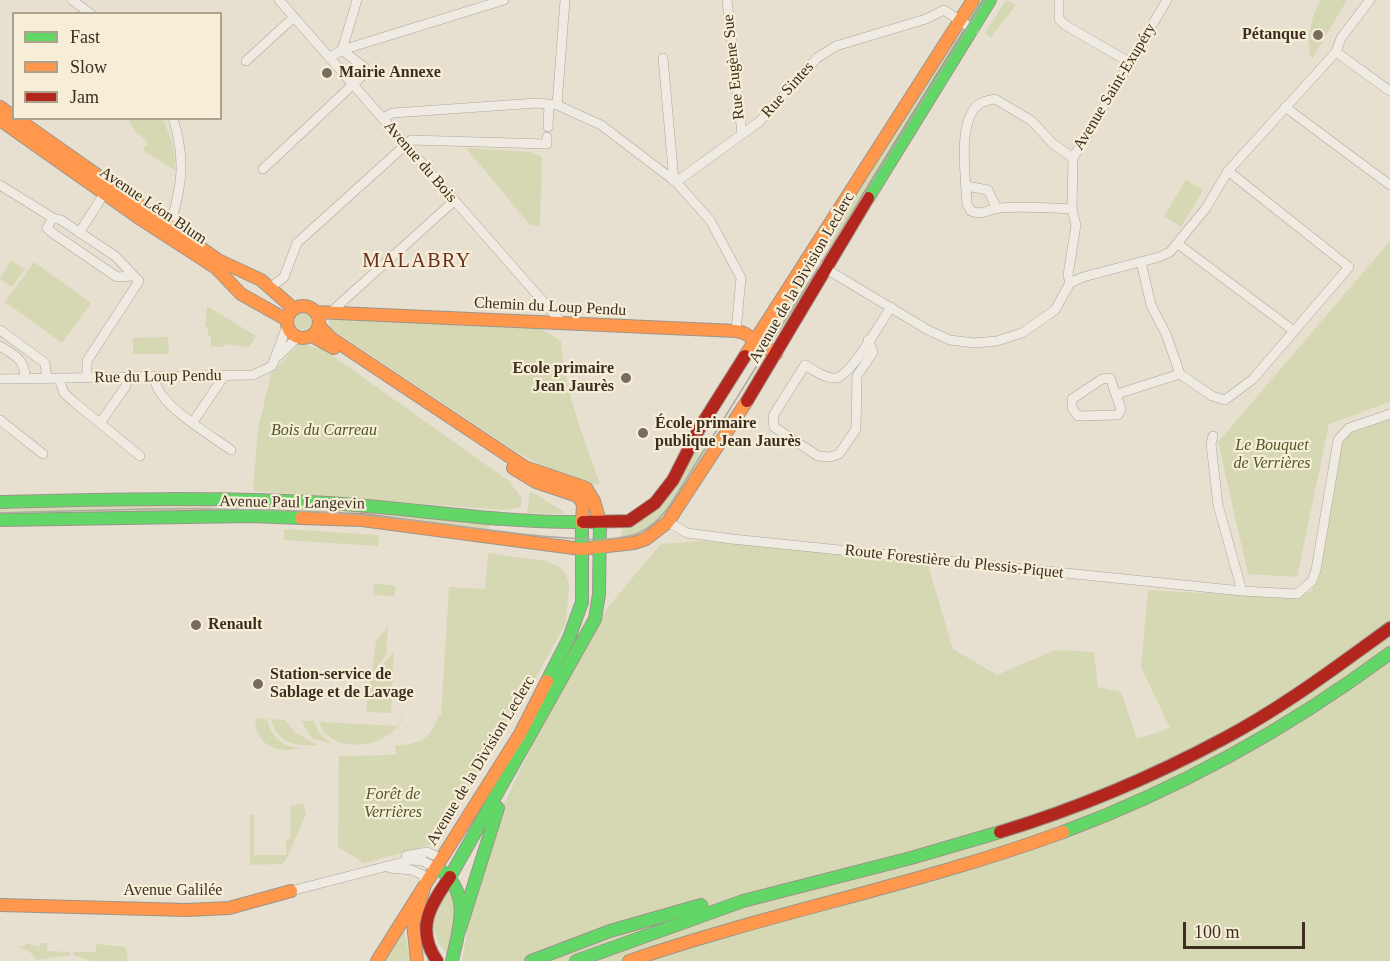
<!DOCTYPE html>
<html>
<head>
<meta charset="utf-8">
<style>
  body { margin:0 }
  #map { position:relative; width:1390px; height:961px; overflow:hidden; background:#e7e0d1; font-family:"Times New Roman",serif }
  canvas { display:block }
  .legend { position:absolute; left:12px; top:12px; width:210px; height:108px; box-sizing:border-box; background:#f7eed8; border:2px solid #ada18e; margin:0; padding:8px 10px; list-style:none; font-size:18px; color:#3d2e20 }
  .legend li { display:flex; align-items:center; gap:12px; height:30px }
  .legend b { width:30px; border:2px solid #ada18e }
  .scale { position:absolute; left:1183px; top:922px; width:122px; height:27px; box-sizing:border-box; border:3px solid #3d2e20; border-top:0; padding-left:8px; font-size:18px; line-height:21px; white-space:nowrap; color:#3d2e20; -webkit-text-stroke:4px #f7eed8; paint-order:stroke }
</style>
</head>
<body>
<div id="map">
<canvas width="1390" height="961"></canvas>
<ul class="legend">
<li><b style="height:8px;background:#63d668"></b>Fast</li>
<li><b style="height:8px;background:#ff974d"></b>Slow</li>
<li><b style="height:8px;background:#b3261e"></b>Jam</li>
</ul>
<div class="scale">100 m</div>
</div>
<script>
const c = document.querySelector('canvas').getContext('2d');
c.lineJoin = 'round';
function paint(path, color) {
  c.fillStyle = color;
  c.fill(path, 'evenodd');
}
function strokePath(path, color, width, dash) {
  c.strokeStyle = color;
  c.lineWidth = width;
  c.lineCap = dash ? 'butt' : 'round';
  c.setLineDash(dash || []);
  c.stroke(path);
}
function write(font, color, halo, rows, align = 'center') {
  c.font = font + ' "Times New Roman",serif';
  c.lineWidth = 4.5;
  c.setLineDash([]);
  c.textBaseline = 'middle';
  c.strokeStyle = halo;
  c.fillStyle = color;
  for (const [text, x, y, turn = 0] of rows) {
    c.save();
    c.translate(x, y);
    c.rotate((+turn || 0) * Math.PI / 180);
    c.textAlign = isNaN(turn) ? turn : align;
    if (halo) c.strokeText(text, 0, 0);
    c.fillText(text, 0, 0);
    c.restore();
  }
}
paint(new Path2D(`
  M1006,0L1016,5L991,37L985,33Z
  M1320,0H1347L1312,59C1304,40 1312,17 1320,0Z
  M952,37L963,43L834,249L823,242Z
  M128,119H163L173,145L176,171L143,150L148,142L135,131Z
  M466,148L530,152L542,157L540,226L530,225Z
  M1186,180L1203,190L1181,227L1164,216Z
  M1390,241V402L1329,424L1297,577L1248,574L1218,442Z
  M11,260L25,269L12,287L0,279Z
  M34,262L91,303L62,343L5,302Z
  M801,278L812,285L784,331L772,324Z
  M207,306L256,336L249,347L224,344L223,347H211V336H208V327H205Z
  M294 321a9 9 0 1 1 18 0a9 9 0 1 1-18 0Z
  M338,317L540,328L561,341C564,390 584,437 600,484L593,485L541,465L515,451L330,328L329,319Z
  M168,337L169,354H133V338Z
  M299,344L323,349L509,481L522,498L521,507L505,510L253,491L258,429L271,374Z
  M1390,419V961H462L474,892L504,804L540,729L608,607L661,544L703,541L927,562L953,649L997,675L1055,650L1094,652L1098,687L1121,692L1137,739L1170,728L1141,667L1148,590L1295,598L1311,591L1320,576L1340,445L1352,432Z
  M701,434L716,443L673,508L650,532L621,542L622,528L631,526Z
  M530,491L563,511V514L527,513Z
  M211,501V514L0,516V505Z
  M217,501L319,505L490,522L488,533L217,514Z
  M284,529L379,535L378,546L284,540Z
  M488,553L546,561L558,566L566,574L569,586L566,623L519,709L434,844L364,863L338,847L339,756L396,755L395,745C418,745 432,739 438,716H441L449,587L485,589Z
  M374,583L395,586V596L373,595Z
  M388,627L386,655L372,674L376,641Z
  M394,652L391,713L366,712L370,680Z
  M404,714C395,748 331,758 319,722L397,726Z
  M255,718L267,719C271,736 282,747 300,748C276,755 255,744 255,718Z
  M271,719L285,720L296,733L318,745C296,746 277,744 271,719Z
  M301,721H314L319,733L332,744L312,738Z
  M303,804L306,814L286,860L282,864L250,865V815H254V855H286V839H290L291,805Z
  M450,889L457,895L450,949L447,954C426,931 433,911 450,889Z
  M404,930L410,961H384Z
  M25,943L39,947L41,943H47V951L70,952V955L37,960L29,951L18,947L25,946Z
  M96,944L126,947L128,961H91L73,955V952H96Z`), '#d6d7b3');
const street = new Path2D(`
  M72,0L91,14
  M279,0L562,323
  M727,0L742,134
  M1059,0V19L1065,25L1129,62
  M944,10L974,30
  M342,50L504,0
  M342,50L357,0
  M1336,52L1390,91
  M663,58L674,181
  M246,61L294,17
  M557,105L565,0
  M1285,107L1390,185
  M382,118L393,113L537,103L557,105L601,125L676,182L710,220L741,278L736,331
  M548,127L549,104
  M263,169L363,75L364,67L342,50L330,57
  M676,182L759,122L817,58L836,46L926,19L944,10
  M0,185L53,218
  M966,186L988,190L997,209
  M1072,209C1048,208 1024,206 999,208C989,209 981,216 971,211L967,204C966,179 956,117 981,103C985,101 991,100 995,99L1032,121L1052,143L1073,158
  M170,226C182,185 186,160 173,118
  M79,233L104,194
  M1178,244L1294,331
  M808,258L928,330L950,340L974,343L997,341L1022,333L1055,310L1070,283L1083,277L1159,257L1170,252L1206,208L1228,171L1336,52L1341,38L1370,0
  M1141,262L1151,305L1166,334L1180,374L1212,396L1225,400L1253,379L1349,267L1228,171
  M1070,283L1068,275L1076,225L1072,209L1073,158L1167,0
  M270,288L284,277L297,243L411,140L547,144V137
  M332,311L454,201
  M0,330L45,363L47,379
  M868,340L873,352L857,376L856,429L839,454L830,457L818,456L774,427L773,416L805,365C814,370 825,379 836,378C851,376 881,322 891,307
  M0,346C15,356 25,359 25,378
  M278,356L298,337
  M155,377C154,403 212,436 231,450
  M87,378V361L139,281L115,256L61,220L53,218L47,228L51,232L117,277L132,276
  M1110,378L1121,409L1118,415L1078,416L1072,408V399L1102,379Z
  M0,379L253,375L272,366L287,326
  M59,379L64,393L74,402L140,456
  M1117,394L1180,374
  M0,420L43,454
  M193,422L224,376
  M100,423L126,386V378
  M1213,436L1211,444L1218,505L1242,591
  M668,522L687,533L732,539L1242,591L1297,594L1312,581L1316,570L1338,440L1349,428L1390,414
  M406,856L427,852L442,859
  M390,868L412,870L423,875L425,885
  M291,891L411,860L423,861L436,868`);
const fast = new Path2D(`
  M868,198L990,0
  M0,502C109,499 219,497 328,503C413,508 498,523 583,522
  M0,520L251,516L301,518
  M547,681L569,638L582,602V523
  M1063,832C1181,788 1289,728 1390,653
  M443,872C471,896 459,929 452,961
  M450,877L595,619L599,594L600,522
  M459,932L498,808
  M531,961L610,931L701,905
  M576,961L743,901L911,858L1000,832`);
const slow = new Path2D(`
  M0,107L14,117
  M16,118L218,260L261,280L294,309
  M0,120L142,220L216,268L241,294L287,320
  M287 322a16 16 0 1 1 32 0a16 16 0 1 1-32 0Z
  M316,312L736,331L744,333L776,354
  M319,326L331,338L525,467L586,488L594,501L600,522
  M312,336L334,348
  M745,356L973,0
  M513,468L536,482L578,496L583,504L582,523
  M301,518L362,520L581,549L634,543L646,539L668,522L747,401
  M0,905L187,910L229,908L291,891
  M377,961L520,734L547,681
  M417,961L413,923L425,885
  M629,961C772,912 922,884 1063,832`);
const jam = new Path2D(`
  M747,401L868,198
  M583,522L629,521L655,503L673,480L699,429L745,356
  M1000,832C1076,809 1152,777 1223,739C1282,708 1336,667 1390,628
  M437,961C415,929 430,905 450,877`);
strokePath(street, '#ada599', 10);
strokePath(fast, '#9c958a', 14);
strokePath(slow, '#9c958a', 14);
strokePath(jam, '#9c958a', 14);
strokePath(street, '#efebe3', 9);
strokePath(fast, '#63d668', 12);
strokePath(slow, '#ff974d', 12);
strokePath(jam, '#b3261e', 12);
strokePath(new Path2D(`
  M0,513C121,509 242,505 362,515C422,520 482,530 542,536C568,538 598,542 624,537C644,534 659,521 670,505L985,0`), '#afaaa2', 1.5);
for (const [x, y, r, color] of [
  [1318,35,6,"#786c5e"],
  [327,73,6,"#786c5e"],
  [626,378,6,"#786c5e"],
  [643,433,6,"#786c5e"],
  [196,625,6,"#786c5e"],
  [258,684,6,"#786c5e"]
]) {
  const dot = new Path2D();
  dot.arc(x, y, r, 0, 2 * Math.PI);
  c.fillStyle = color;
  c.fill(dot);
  strokePath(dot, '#f7eed8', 2);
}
write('bold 16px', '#3d2e20', '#f7eed8', [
  ["Pétanque",1306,35,"right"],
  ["Mairie Annexe",339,73],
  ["Ecole primaire",614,369,"right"],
  ["Jean Jaurès",614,387,"right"],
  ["École primaire",655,424],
  ["publique Jean Jaurès",655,442],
  ["Renault",208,625],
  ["Station-service de",270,675],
  ["Sablage et de Lavage",270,693]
], 'left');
write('16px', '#3d2e20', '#f7eed8', [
  ["Rue Eugène Sue",734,67,-96],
  ["Avenue Saint-Exupéry",1115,87,-59],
  ["Rue Sintes",788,90,-48],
  ["Avenue du Bois",420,162,49],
  ["Avenue Léon Blum",153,206,34],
  ["Avenue de la Division Leclerc",802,278,-60],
  ["Chemin du Loup Pendu",550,307,3],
  ["Rue du Loup Pendu",158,377,-1],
  ["Avenue Paul Langevin",292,503,1],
  ["Route Forestière du Plessis-Piquet",954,562,6],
  ["Avenue de la Division Leclerc",481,761,-59],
  ["Avenue Galilée",173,891]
]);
write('italic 16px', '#4d5a26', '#f7eed8', [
  ["Bois du Carreau",324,431],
  ["Le Bouquet",1272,446],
  ["de Verrières",1272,464],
  ["Forêt de",393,795],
  ["Verrières",393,813]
]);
c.letterSpacing = '1.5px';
write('20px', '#6b2e1e', '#f7eed8', [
  ["MALABRY",417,262]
]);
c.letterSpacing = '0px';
</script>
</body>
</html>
